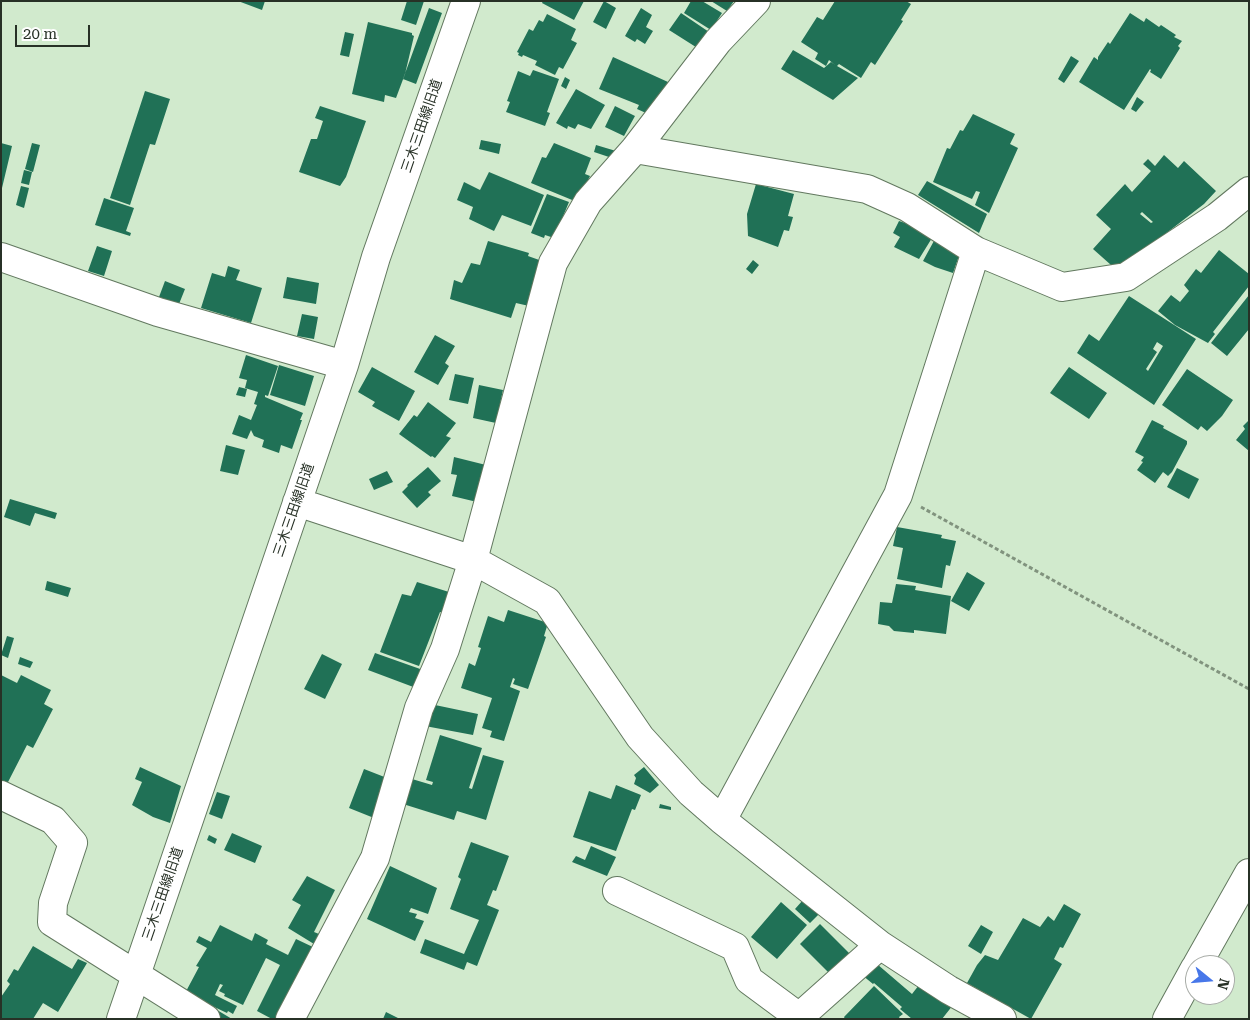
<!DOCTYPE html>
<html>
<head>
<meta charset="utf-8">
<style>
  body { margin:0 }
  #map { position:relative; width:1250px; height:1020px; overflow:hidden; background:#d1eacd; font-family:"Roboto Serif",serif }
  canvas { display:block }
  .frame { position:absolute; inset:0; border:2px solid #273126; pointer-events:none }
  .north { position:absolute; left:1185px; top:955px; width:50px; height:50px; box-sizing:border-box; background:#fff; border:1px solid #a9ada8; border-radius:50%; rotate:107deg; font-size:14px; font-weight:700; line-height:20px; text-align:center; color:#273126 }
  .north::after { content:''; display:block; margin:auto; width:18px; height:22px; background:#4777e9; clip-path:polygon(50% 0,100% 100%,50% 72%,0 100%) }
  .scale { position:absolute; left:15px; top:25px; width:75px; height:22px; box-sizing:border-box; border:2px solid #273126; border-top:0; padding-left:6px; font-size:15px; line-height:18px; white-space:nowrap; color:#273126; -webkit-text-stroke:4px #fff; paint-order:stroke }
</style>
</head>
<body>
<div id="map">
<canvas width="1250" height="1020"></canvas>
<div class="frame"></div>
<div class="north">N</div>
<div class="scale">20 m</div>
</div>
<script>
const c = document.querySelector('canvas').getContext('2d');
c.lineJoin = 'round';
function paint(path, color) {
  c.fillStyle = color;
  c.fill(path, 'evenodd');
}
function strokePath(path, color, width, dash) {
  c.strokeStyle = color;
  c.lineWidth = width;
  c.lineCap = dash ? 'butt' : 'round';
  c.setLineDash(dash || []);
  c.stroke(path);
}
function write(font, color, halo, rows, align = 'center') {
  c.font = font + ' "Roboto Serif","Noto Sans JP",serif';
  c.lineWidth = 5;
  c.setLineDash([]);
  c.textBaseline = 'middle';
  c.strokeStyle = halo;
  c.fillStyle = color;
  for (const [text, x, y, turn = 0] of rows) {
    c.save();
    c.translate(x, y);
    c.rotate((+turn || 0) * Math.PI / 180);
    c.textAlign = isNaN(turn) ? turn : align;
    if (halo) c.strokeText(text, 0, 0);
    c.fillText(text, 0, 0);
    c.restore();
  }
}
paint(new Path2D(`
  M238,1H265L262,10Z
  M407,1H424L416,25L401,20Z
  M543,1H584L574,20L542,3Z
  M604,1L616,8L606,29L593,22Z
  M691,1H702L722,13L711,30L684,13Z
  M711,1H734L727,11Z
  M835,1H906L911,4L901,20L903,21L875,65L871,62L861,78L839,64L837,66L858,78L833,100L781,69L793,50L824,68L831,62L835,65L829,60L826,66L815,59L818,53L801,42L817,17L823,20Z
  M429,8L442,13L416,84L403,79Z
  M641,8L652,15L646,27L653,31L645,44L637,39L635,42L625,36Z
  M681,13L709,32L699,49L669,30Z
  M1130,13L1144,22L1146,18L1159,27L1161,25L1176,35L1174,37L1182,41L1178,46L1180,48L1161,79L1150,72L1151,70L1150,69L1124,110L1079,82L1094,57L1098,60V57L1108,42L1110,44Z
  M547,14L576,29L571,40L577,43L563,69L559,67L555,75L535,65L537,61L523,55L522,57L518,55L519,53L517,52L529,29L533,31L539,20L543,22Z
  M368,22L412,33V35L414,36L405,74L396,98L385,95L384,102L352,94Z
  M345,32L354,34L349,57L340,55Z
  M1071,56L1079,61L1064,83L1058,79Z
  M613,57L668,82L661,99L646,113L637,109L639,105L599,89Z
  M533,70L559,79L547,112L550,113L545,126L506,112L510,102L507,101L518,71L530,76Z
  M565,77L570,80L566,89L561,86Z
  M576,89L605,105L591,129L578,124L575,129L568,126L567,129L556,123Z
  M145,91L170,99L155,145L150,144L130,205L110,198Z
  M1137,97L1144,102L1136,112L1131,109Z
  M320,106L366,121L346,177L340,186L299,172L311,139H317L323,121L315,118Z
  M615,106L635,116L624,136L605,127Z
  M973,114L1015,134L1010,144L1018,148L989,213L975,205L980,192L976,191L972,199L933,182L947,148L950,149L960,130L963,131Z
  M481,140L501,144L499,154L479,149Z
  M1,143L12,146L2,188H1Z
  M32,143L40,145L33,172L25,169Z
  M554,143L591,158L585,174L590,176L577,202L531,183L542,157L546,158Z
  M596,145L616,151L612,158L594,152Z
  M1164,155L1178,168L1184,161L1216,191L1204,204L1125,265H1111L1093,249L1111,229L1096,215L1125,184L1132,192L1151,171L1143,164L1148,159L1155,166ZM1142,212L1153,222L1151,223L1140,214Z
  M24,170L32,172L29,185L21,183Z
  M489,172L544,195L531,226L502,215L494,231L469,219L473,207L457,200L464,182L480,190Z
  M927,181L987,214L979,233L918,195Z
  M756,184L794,194L788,216L793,217L789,231L784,230L778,247L748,236L747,214Z
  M21,186L29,188L24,208L16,205Z
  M547,194L569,202L554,238L545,235L544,238L531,233Z
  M104,198L134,208L126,231L131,233L130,236L95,225Z
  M899,221L908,224L932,238L919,259L894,247L900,237L893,233Z
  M935,239L960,253L953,273L935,267L923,261Z
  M488,241L529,253L528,256L542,261L529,306L516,303L511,318L450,299L454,280L462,283L471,263L480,265Z
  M97,246L112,251L104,276L88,271Z
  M1219,250L1249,274V286L1213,332L1215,334L1208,343L1175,325L1158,311L1171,295L1180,302L1189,291L1184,285L1196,269L1201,273Z
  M753,260L759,265L752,274L746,269Z
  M228,266L240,270L236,280L262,288L251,323L201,308L212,273L225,277Z
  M287,277L319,283L316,304L283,298Z
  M165,281L185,289L179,304L159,297Z
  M1249,295V329L1227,356L1211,343Z
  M1129,296L1196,339L1154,405L1077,353L1089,334L1099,341ZM1157,342L1163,346L1148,371L1146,369L1157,352L1153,349Z
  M302,314L318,317L314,339L297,336Z
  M435,335L455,346L445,363L449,366L438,385L414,372Z
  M246,355L278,366L268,396L265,395V397L303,413L300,420H302L292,449L281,445L279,453L262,447L264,440L254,436L251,430L247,439L232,434L239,415L251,420L257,405L254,404L258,392L245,388L247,380L239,378Z
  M279,365L314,376L305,406L270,395Z
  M372,367L415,391L399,421L372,406L375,402L358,392Z
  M1069,367L1107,393L1089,419L1050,393Z
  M1187,369L1233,400L1222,416L1207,431L1201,426L1198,430L1162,405Z
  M455,374L474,378L468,404L449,400Z
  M479,385L503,390L496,423L473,418Z
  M239,387L247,389L245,397L236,395Z
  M428,402L456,423L446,436L451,438L435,458L432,456L431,457L399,434L414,415L417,417Z
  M1152,420L1164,426L1163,428L1187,441V444L1172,472L1168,476L1163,472L1155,483L1137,470L1143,462L1141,461L1144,457L1135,452Z
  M1249,420V451L1236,440L1245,429L1243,426Z
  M226,445L245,450L238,475L220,471Z
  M454,457L486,465L477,502L452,496L457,475L451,474Z
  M428,467L441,481L428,492L431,495L417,508L402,492L408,486L407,485Z
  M1177,468L1199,479L1189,499L1167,487Z
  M387,471L393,482L374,490L369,479Z
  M10,499L57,513L55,519L35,513L30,526L4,517Z
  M897,527L942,535L941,538L956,541L950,566L946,565L942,588L897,579L903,548L893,546Z
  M967,572L985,583L969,611L951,601Z
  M47,581L71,588L68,597L45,590Z
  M417,582L449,592L444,613L440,612L419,666L380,652L402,594L411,596Z
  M896,584L916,586L915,590L951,596L946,634L914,630V633L894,631L889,626L878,624L880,602L892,603Z
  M508,610L548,623L544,636L546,637L528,689L513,684L515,679L513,678L510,687L520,691L504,741L490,737L492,731L482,728L492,698L461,688L469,663L475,666L481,648L478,647L488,616L504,622Z
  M7,636L14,638L8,658L1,655Z
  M375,653L423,670L416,688L368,670Z
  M322,654L342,664L325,699L304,689Z
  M20,657L33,662L30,668L18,664Z
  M1,675L17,683L21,675L51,690L44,704L53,709L33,748L27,745L7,784L1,782Z
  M435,705L478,714L473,735L425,726Z
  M440,735L482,748L469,788L472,789L483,755L504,761L486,820L457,811L454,820L403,804L412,779L432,785L433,782L426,780Z
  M140,767L181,786L170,823L153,817L132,805L142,782L135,779Z
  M644,767L659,785L650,793L634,784L636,778L634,775Z
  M364,769L387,778L374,818L349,808Z
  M616,785L641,795L635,810L632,809L616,851L573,837L589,791L611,799Z
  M217,792L230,796L222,819L209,814Z
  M660,804L671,807V810L659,808Z
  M232,833L262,846L255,863L224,850Z
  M209,835L217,839L215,844L207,840Z
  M471,842L509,856L496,891L493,890L487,905L499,910L477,966L467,962L464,970L420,953L425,939L464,954L479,920L450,909L461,879L458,877Z
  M591,846L616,857L607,876L572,862L576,856L585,860Z
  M390,866L437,888L428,914L411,908L409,912L417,914L415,918L424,921L415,941L367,919Z
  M307,876L335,890L314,932L319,934L314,944L288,928L301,905L292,900Z
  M803,900L819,914L810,923L795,909Z
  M781,902L807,925L777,959L751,937Z
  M1064,904L1081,914L1063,948L1060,947L1054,959L1062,964L1031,1019L967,983L977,965L985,955L998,960L1023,918L1040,927L1048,916L1054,921Z
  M820,924L852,956L832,976L800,944Z
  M220,925L252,941L255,933L268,940L266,944L288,955L296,939L315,948L278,1019H272L257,1011L280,965L266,958L243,1005L224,996L225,994L219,991L223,985L220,984L215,995L237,1006L233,1014L228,1011L227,1013L208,1004L206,1008L183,997L199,967L196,966L207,948L196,942L199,936L211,942Z
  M981,925L993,932L981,954L968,946Z
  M33,946L72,969L78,959L87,963L58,1012L43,1003L33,1019H1V997L10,984L7,981L14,969L18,971Z
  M877,964L912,994L919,985L934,997L936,994L953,1005L942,1019H912L900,1009L902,1007L874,983L873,984L862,975Z
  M874,986L903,1014L899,1017L900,1019H845L844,1017Z
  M212,1007L232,1019H218Z
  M386,1012L400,1019H383Z`), '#207156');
const minor = new Path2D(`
  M635,149L867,189L907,207L976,251L1062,287L1126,277L1217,217L1249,191
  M1,257L158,312L344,365
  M297,502L473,560L547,601L640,737L691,793L722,820L880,945L949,990L1002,1019
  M1,795L53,820L73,843L53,903L52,922L206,1019
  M722,820L898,495L976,251
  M617,891L735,947L749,980L799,1017
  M1197,965L1249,873
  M121,1019L344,365L376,257L466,1
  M290,1019L375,858L419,708L445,649L473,560L553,263L588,202L635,149L718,41L756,1
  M797,1019L880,945
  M1167,1019L1195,968`);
strokePath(minor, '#62785f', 30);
strokePath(new Path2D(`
  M921,507L1249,689`), '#81937e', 3, [4, 2.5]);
strokePath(minor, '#fff', 28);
write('14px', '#273126', '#fff', [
  ["三木三田線旧道",422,126,-71],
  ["三木三田線旧道",294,510,-71],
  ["三木三田線旧道",163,894,-71]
]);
</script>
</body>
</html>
